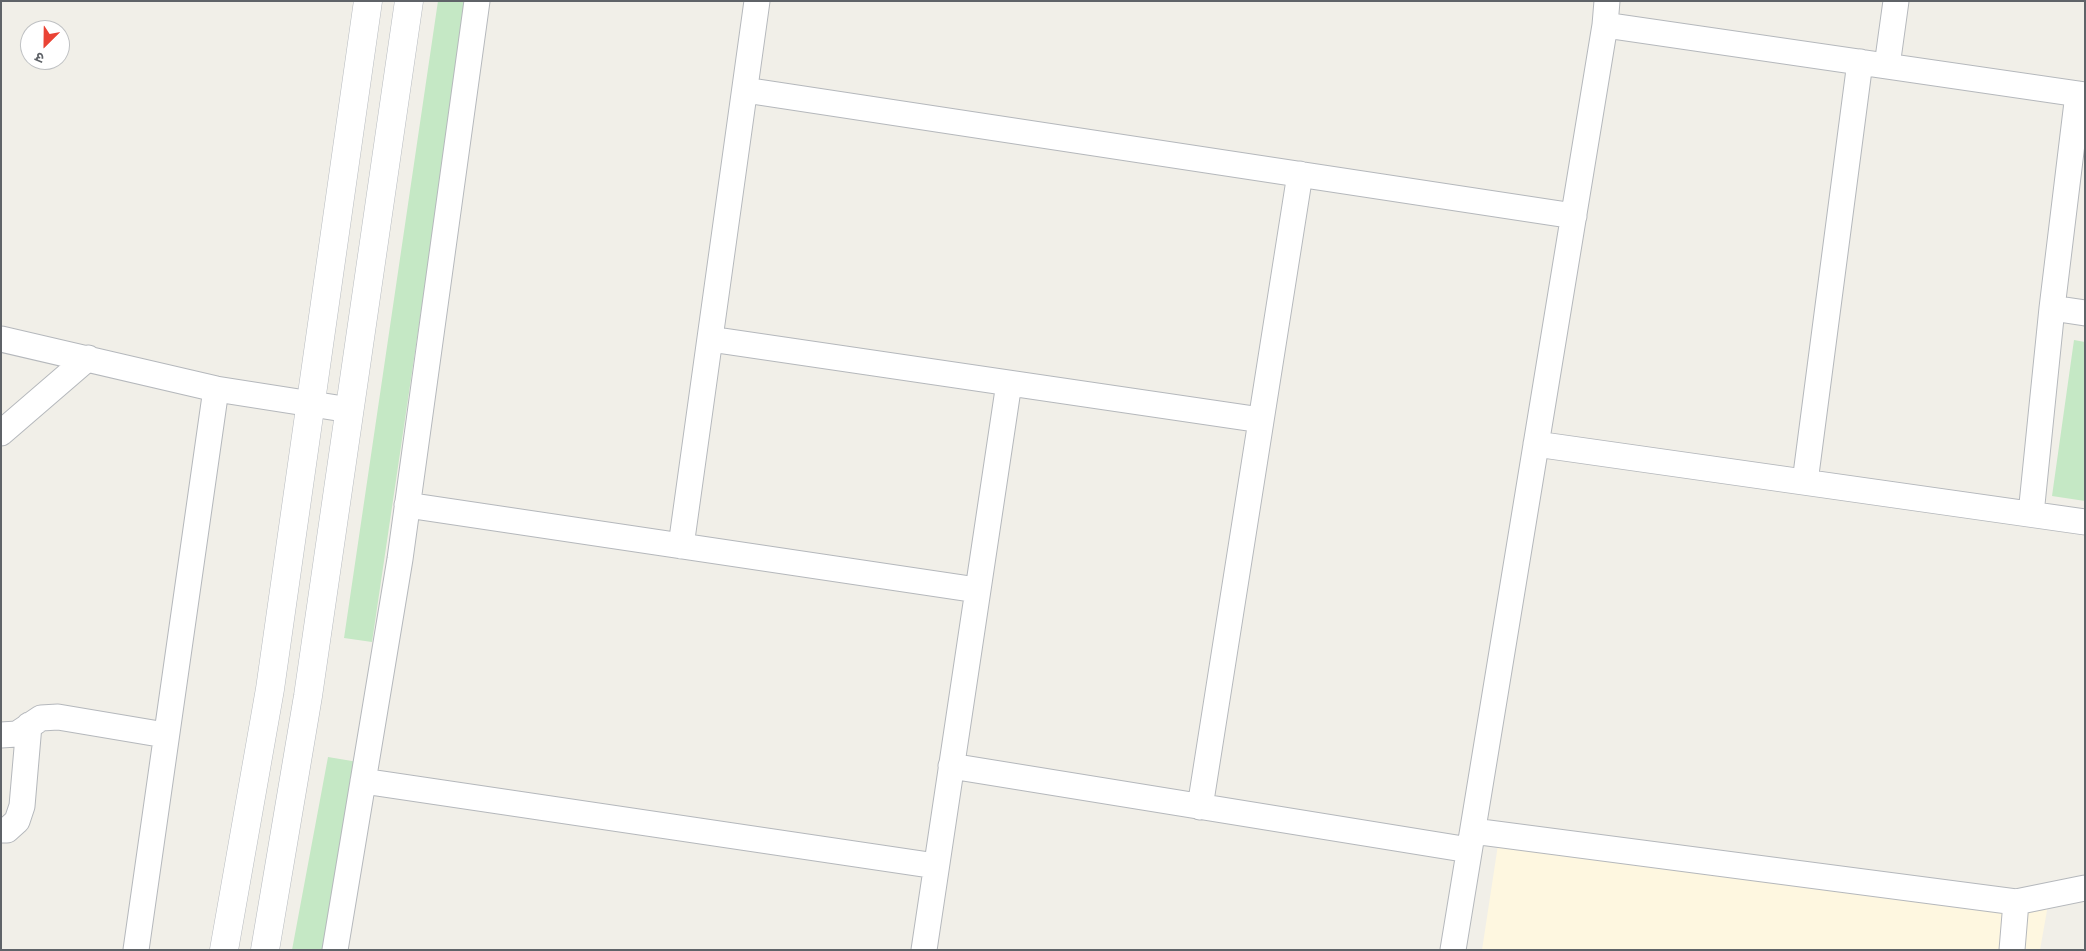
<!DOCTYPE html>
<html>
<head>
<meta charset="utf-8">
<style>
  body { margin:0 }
  #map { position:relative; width:2086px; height:951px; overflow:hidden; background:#f1efe8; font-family:"Golos Text","Noto Sans Devanagari",sans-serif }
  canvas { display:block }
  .frame { position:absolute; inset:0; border:2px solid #5f6368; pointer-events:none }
  .north { position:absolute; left:20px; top:20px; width:50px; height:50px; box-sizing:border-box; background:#fff; border:1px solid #bfc1c3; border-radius:50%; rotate:203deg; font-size:14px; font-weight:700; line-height:20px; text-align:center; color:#5f6368 }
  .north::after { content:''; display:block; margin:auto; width:18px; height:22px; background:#ea4335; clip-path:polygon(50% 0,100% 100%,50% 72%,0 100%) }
</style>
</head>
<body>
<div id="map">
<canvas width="2086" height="951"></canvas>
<div class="frame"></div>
<div class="north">उ</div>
</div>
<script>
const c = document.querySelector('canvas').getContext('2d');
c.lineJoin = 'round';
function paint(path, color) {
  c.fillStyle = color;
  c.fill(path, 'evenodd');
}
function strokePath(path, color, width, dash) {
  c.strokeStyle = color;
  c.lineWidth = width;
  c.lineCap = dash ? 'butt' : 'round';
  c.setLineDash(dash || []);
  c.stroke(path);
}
paint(new Path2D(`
  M1501,825L2049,899L2040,950H1482Z`), '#fef7e0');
paint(new Path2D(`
  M438,1H467L372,642L344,638Z
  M2074,340L2085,342V501L2052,496Z
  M328,757L358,762L322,950H292Z`), '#c5e8c5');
const street = new Path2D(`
  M1605,25L2085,95
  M1887,66L1896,1
  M745,90L1574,216
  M2052,308L2085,313
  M1,339L216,389L350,410
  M710,339L1261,420
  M1,433L88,358
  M1536,444L2085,522
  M1805,482L1860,62
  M407,505L977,590
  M2031,514L2052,308L2078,94
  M681,546L757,1
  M1,735L17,734L41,718L58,717L165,735
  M951,766L1469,850
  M363,781L936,866
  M1200,807L1300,174
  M1,830H7L17,821L22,806L29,725
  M1473,831L2016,902
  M136,950L216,389
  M335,950L400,559L477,1
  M924,950L1009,383
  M1453,950L1605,25L1607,1
  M2012,950L2016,902L2085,888`);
const secondary = new Path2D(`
  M224,950L270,689L368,1
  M265,950L308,696L409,1`);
strokePath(street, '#b5b8bc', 27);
strokePath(secondary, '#b6babf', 29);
strokePath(street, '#fff', 25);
strokePath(secondary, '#fff', 28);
</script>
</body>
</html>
